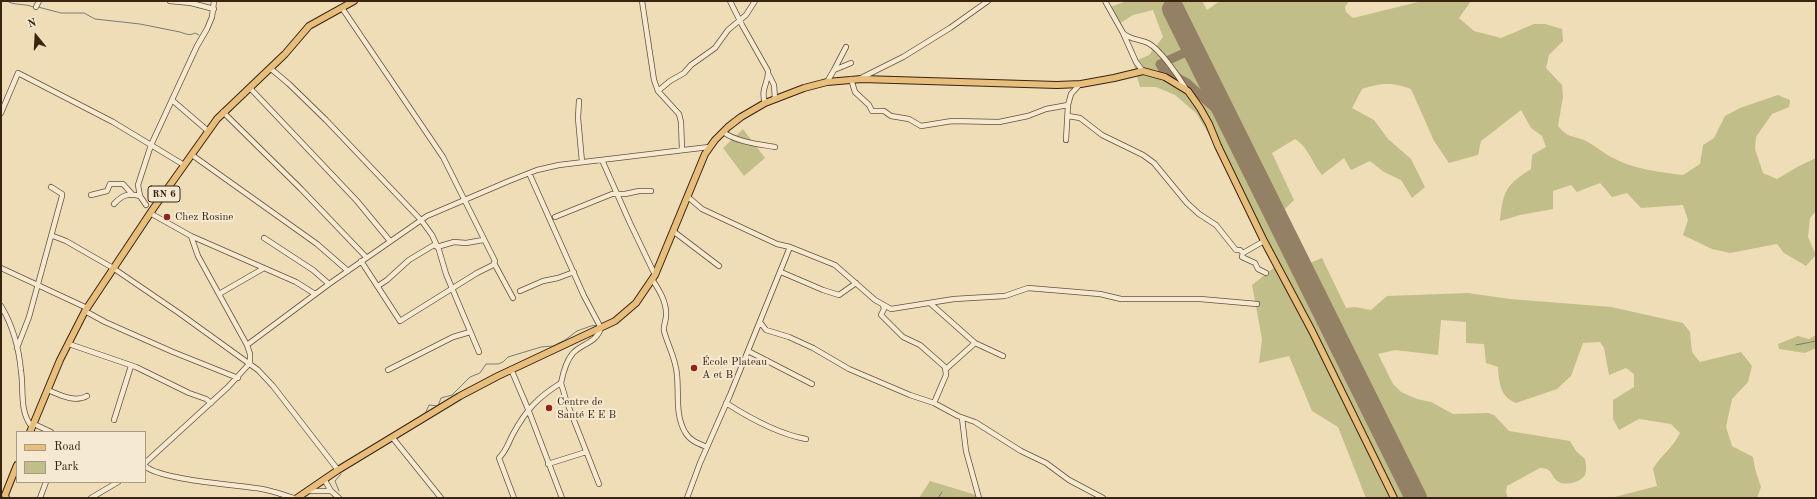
<!DOCTYPE html>
<html>
<head>
<meta charset="utf-8">
<style>
  body { margin:0 }
  #map { position:relative; width:1817px; height:499px; overflow:hidden; background:#efddb8; font-family:"Old Standard TT",serif }
  canvas { display:block }
  .frame { position:absolute; inset:0; border:2px solid #392311; pointer-events:none }
  .legend { position:absolute; left:16px; top:431px; width:130px; height:52px; box-sizing:border-box; background:#f5e9d1; border:1px solid #aa9a84; margin:0; padding:5px 7px; list-style:none; font-size:12px; color:#392311 }
  .legend li { display:flex; align-items:center; gap:8px; height:20px }
  .legend b { width:20px; border:1px solid #aa9a84 }
  .north { position:absolute; left:16px; top:16px; width:40px; height:40px; -webkit-text-stroke:3px #f5e9d1; paint-order:stroke; rotate:342deg; font-size:11px; font-weight:700; line-height:16px; text-align:center; color:#392311 }
  .north::after { content:''; display:block; margin:auto; width:14px; height:18px; background:#392311; clip-path:polygon(50% 0,100% 100%,50% 72%,0 100%) }
</style>
</head>
<body>
<div id="map">
<canvas width="1817" height="499"></canvas>
<div class="frame"></div>
<ul class="legend">
<li><b style="height:5px;background:#e8be7c"></b>Road</li>
<li><b style="height:11px;background:#c1be89"></b>Park</li>
</ul>
<div class="north">N</div>
</div>
<script>
const c = document.querySelector('canvas').getContext('2d');
c.lineJoin = 'round';
function paint(path, color) {
  c.fillStyle = color;
  c.fill(path, 'evenodd');
}
function strokePath(path, color, width, dash) {
  c.strokeStyle = color;
  c.lineWidth = width;
  c.lineCap = dash ? 'butt' : 'round';
  c.setLineDash(dash || []);
  c.stroke(path);
}
function write(font, color, halo, rows, align = 'center') {
  c.font = font + ' "Old Standard TT",serif';
  c.lineWidth = 4;
  c.setLineDash([]);
  c.textBaseline = 'middle';
  c.strokeStyle = halo;
  c.fillStyle = color;
  for (const [text, x, y, turn = 0] of rows) {
    c.save();
    c.translate(x, y);
    c.rotate((+turn || 0) * Math.PI / 180);
    c.textAlign = isNaN(turn) ? turn : align;
    if (halo) c.strokeText(text, 0, 0);
    c.fillText(text, 0, 0);
    c.restore();
  }
}
paint(new Path2D(`
  M1127,1H1202L1207,10L1220,1H1349L1345,7L1346,12L1353,18L1422,1H1471L1459,18L1474,31L1501,38L1534,24H1545L1562,29L1563,41L1549,55L1546,68L1562,85L1563,97L1558,126C1568,138 1571,135 1584,140C1595,145 1604,154 1615,159C1637,170 1660,172 1683,175L1700,164L1703,145L1714,138L1725,116L1740,108L1778,95L1790,100L1789,107L1772,114L1756,137L1755,149L1763,173L1777,179L1799,166L1816,158V211L1810,218L1808,237L1816,255L1806,266L1784,253L1777,244L1730,253L1712,249L1683,235L1688,220L1683,205L1641,208L1627,193L1612,197L1600,183L1577,192L1571,185L1553,191V209L1520,215L1500,221C1503,191 1506,185 1531,169L1532,155L1546,147L1542,136L1531,128L1521,110L1481,141L1478,155L1449,163L1434,141L1411,89C1391,82 1382,83 1362,89L1352,108L1374,120L1388,139L1411,159L1425,187L1412,198L1401,180L1384,172L1370,161L1351,170L1344,158L1322,175C1312,163 1308,147 1295,139L1272,153L1294,200L1282,212L1310,263L1322,258L1346,308L1355,307L1371,310L1387,296L1468,293L1510,299L1611,307L1683,323L1690,332L1692,352L1700,362L1741,352L1752,366L1748,382L1732,399L1726,427L1732,446L1753,457L1755,469L1761,487L1757,498H1611L1657,486L1653,469C1660,456 1674,447 1680,433L1671,424L1639,419L1619,430L1613,419V400L1634,387V374L1626,368L1609,375L1604,348L1600,342L1583,343L1571,376L1557,389L1516,403C1500,397 1499,382 1498,367L1486,363L1484,344L1466,343V322L1441,320L1438,355L1395,350L1378,354L1393,384L1401,392L1417,399L1431,402L1453,414L1488,413L1494,415L1509,431L1570,441L1576,451L1585,459C1586,464 1587,470 1585,475C1581,482 1566,486 1559,482C1550,477 1554,468 1540,468L1507,486L1506,492L1508,498H1366L1338,427L1312,411L1289,356L1259,363L1262,339L1252,285L1276,266L1216,146L1196,113L1175,95L1156,87H1140L1133,62L1149,55L1163,37L1153,10L1133,15L1119,24L1110,7Z
  M743,129L765,158L744,176L723,148Z
  M1816,335V348L1805,353L1779,349L1778,344L1798,336L1809,339Z
  M930,481L976,495L977,498H919Z`), '#c1be89');
strokePath(new Path2D(`
  M7,1C14,6 25,3 33,7
  M38,7L61,13H84L95,19L140,24L180,32C186,34 189,36 195,33L199,35
  M1796,345L1816,341
  M425,414L429,405L438,406L441,398L452,395L470,377L480,373L486,364H498L503,362L508,357L541,347L553,346L565,340L577,331L591,326L598,325
  M388,436L419,418
  M339,491L335,481L341,474
  M938,498L942,492`), '#757e76', 1);
strokePath(new Path2D(`
  M1193,49L1160,64L1163,70L1187,83L1230,122`), '#948064', 9);
strokePath(new Path2D(`
  M1173,9L1416,498`), '#948064', 22);
const minor = new Path2D(`
  M170,1L191,3L214,9
  M642,1L654,80L658,91L679,114L681,122L682,150
  M730,1L742,25L768,71C769,82 760,89 765,103
  M1105,1L1123,33L1136,62L1143,71
  M36,7L39,1
  M342,8L443,157L495,261L493,265L477,273L400,321L361,261
  M1123,33C1130,40 1140,39 1148,43C1160,49 1179,77 1186,89
  M846,47L834,70L851,63
  M270,68L289,84L326,120L421,220L432,235L439,250L446,274L479,352
  M769,75L774,85L775,99
  M851,79L855,92L869,105L872,111H884L891,116L909,119L921,126L952,121L999,122L1028,116L1046,109L1068,105
  M859,79L903,57L950,28L988,1
  M827,82L834,70
  M250,88L357,201L390,241
  M658,91L670,81L684,73L691,65L715,48L728,30L746,15L755,1
  M172,100L208,131
  M579,101L578,118L582,162
  M223,112L301,189L366,257
  M1,113L18,73L113,122L184,165
  M1068,116L1080,118L1102,135L1143,155L1154,163L1187,203L1199,214L1216,225L1236,250H1240L1243,253L1242,257L1255,263L1258,269L1266,273
  M723,132C737,142 758,144 775,147
  M1066,140L1068,105L1071,94L1080,84
  M192,155L317,244L348,271
  M602,160L630,223L655,275
  M91,195L107,191L110,184H123L132,194
  M688,197L702,209L777,244L790,247L835,265L875,300L891,309L954,299L1005,296L1028,288L1100,294L1121,299H1200L1257,304
  M114,204C122,195 128,193 140,196
  M146,205L140,196L138,185L151,145L197,46L207,29L212,17L214,1
  M150,213L191,236L296,282L315,294
  M555,217L612,194H625L639,191H651
  M673,231L719,266
  M53,236L66,241L113,268L179,313L258,370L273,386L338,470
  M264,238L313,270L329,284
  M1243,253L1264,241
  M494,263L513,298
  M1,268L87,308
  M781,272L823,290L839,295L856,283
  M652,279C659,290 667,302 666,316C666,321 663,326 664,331C668,346 676,359 677,375C679,394 675,415 685,432C690,441 699,444 707,447
  M378,286L387,280L409,260L434,245L437,247L454,242L466,243L483,240
  M520,291L543,281L558,278L574,272
  M219,294L264,268
  M931,304L975,343L1003,356
  M883,305L884,309L881,315L903,337L920,345L945,367L946,375L934,403
  M1,306C13,326 19,349 21,371C24,391 19,411 32,427
  M85,311L105,322L173,352L238,378
  M760,322L766,330L789,337L813,348L849,369L910,395L934,403L958,416L975,422L1021,451L1046,463L1069,480L1103,498
  M69,344L136,367L189,393L206,399L211,403
  M247,345L329,284L427,216L509,181L537,170L559,165L709,147
  M17,348L29,317L62,196V194L51,187
  M748,351L812,384
  M511,369L528,409L562,498
  M946,369L975,343
  M388,370L453,337L470,332
  M561,383L566,400L599,484
  M48,390C60,395 75,403 87,396
  M726,403C751,419 778,434 806,439
  M962,418L966,451L979,498
  M114,420L131,366
  M34,424L51,432
  M392,437L441,498
  M145,463L228,387L250,363V354L247,345L198,256L191,236
  M548,464L586,452
  M145,466C160,480 238,485 262,489C273,491 284,495 294,498
  M324,479L331,491L339,498
  M309,491H331
  M40,498L46,482
  M91,498L118,482
  M514,498L499,458C507,450 508,443 513,434C526,410 538,397 561,383C563,373 566,361 573,353C583,343 596,343 601,328L584,296L529,173
  M687,498L700,463L730,395L790,247`);
const major = new Path2D(`
  M30,432L60,360L85,311L153,209L217,119L285,54L309,26L354,1
  M6,498L5,495L17,465
  M297,498L338,470L460,396L498,376L615,321L636,303L655,275L705,154L715,140L728,127L741,117L765,103L804,88L827,82L862,79L1057,85L1081,84L1114,78L1143,71L1165,77L1188,91L1200,108L1209,124L1218,146L1264,241L1312,331L1394,498`);
strokePath(minor, '#66523b', 6);
strokePath(major, '#392311', 8);
strokePath(minor, '#f5e9d1', 4.5);
strokePath(major, '#e8be7c', 6);
for (const [x, y, r, color] of [
  [167,217,4,"#8f2418"],
  [694,368,4,"#8f2418"],
  [549,408,4,"#8f2418"]
]) {
  const dot = new Path2D();
  dot.arc(x, y, r, 0, 2 * Math.PI);
  c.fillStyle = color;
  c.fill(dot);
  strokePath(dot, '#f5e9d1', 1.5);
}
for (const [x, y, w] of [
  [164,194,32]
]) {
  const box = new Path2D();
  box.roundRect(x - w / 2, y - 8, w, 16, 3);
  c.fillStyle = '#f5e9d1';
  c.fill(box);
  strokePath(box, '#392311', 1);
}
write('bold 10px', '#392311', null, [
  ["RN 6",164,194]
]);
write('11px', '#392311', '#f5e9d1', [
  ["Chez Rosine",175,217],
  ["École Plateau",702,362],
  ["A et B",702,375],
  ["Centre de",557,402],
  ["Santé E E B",557,415]
], 'left');
</script>
</body>
</html>
